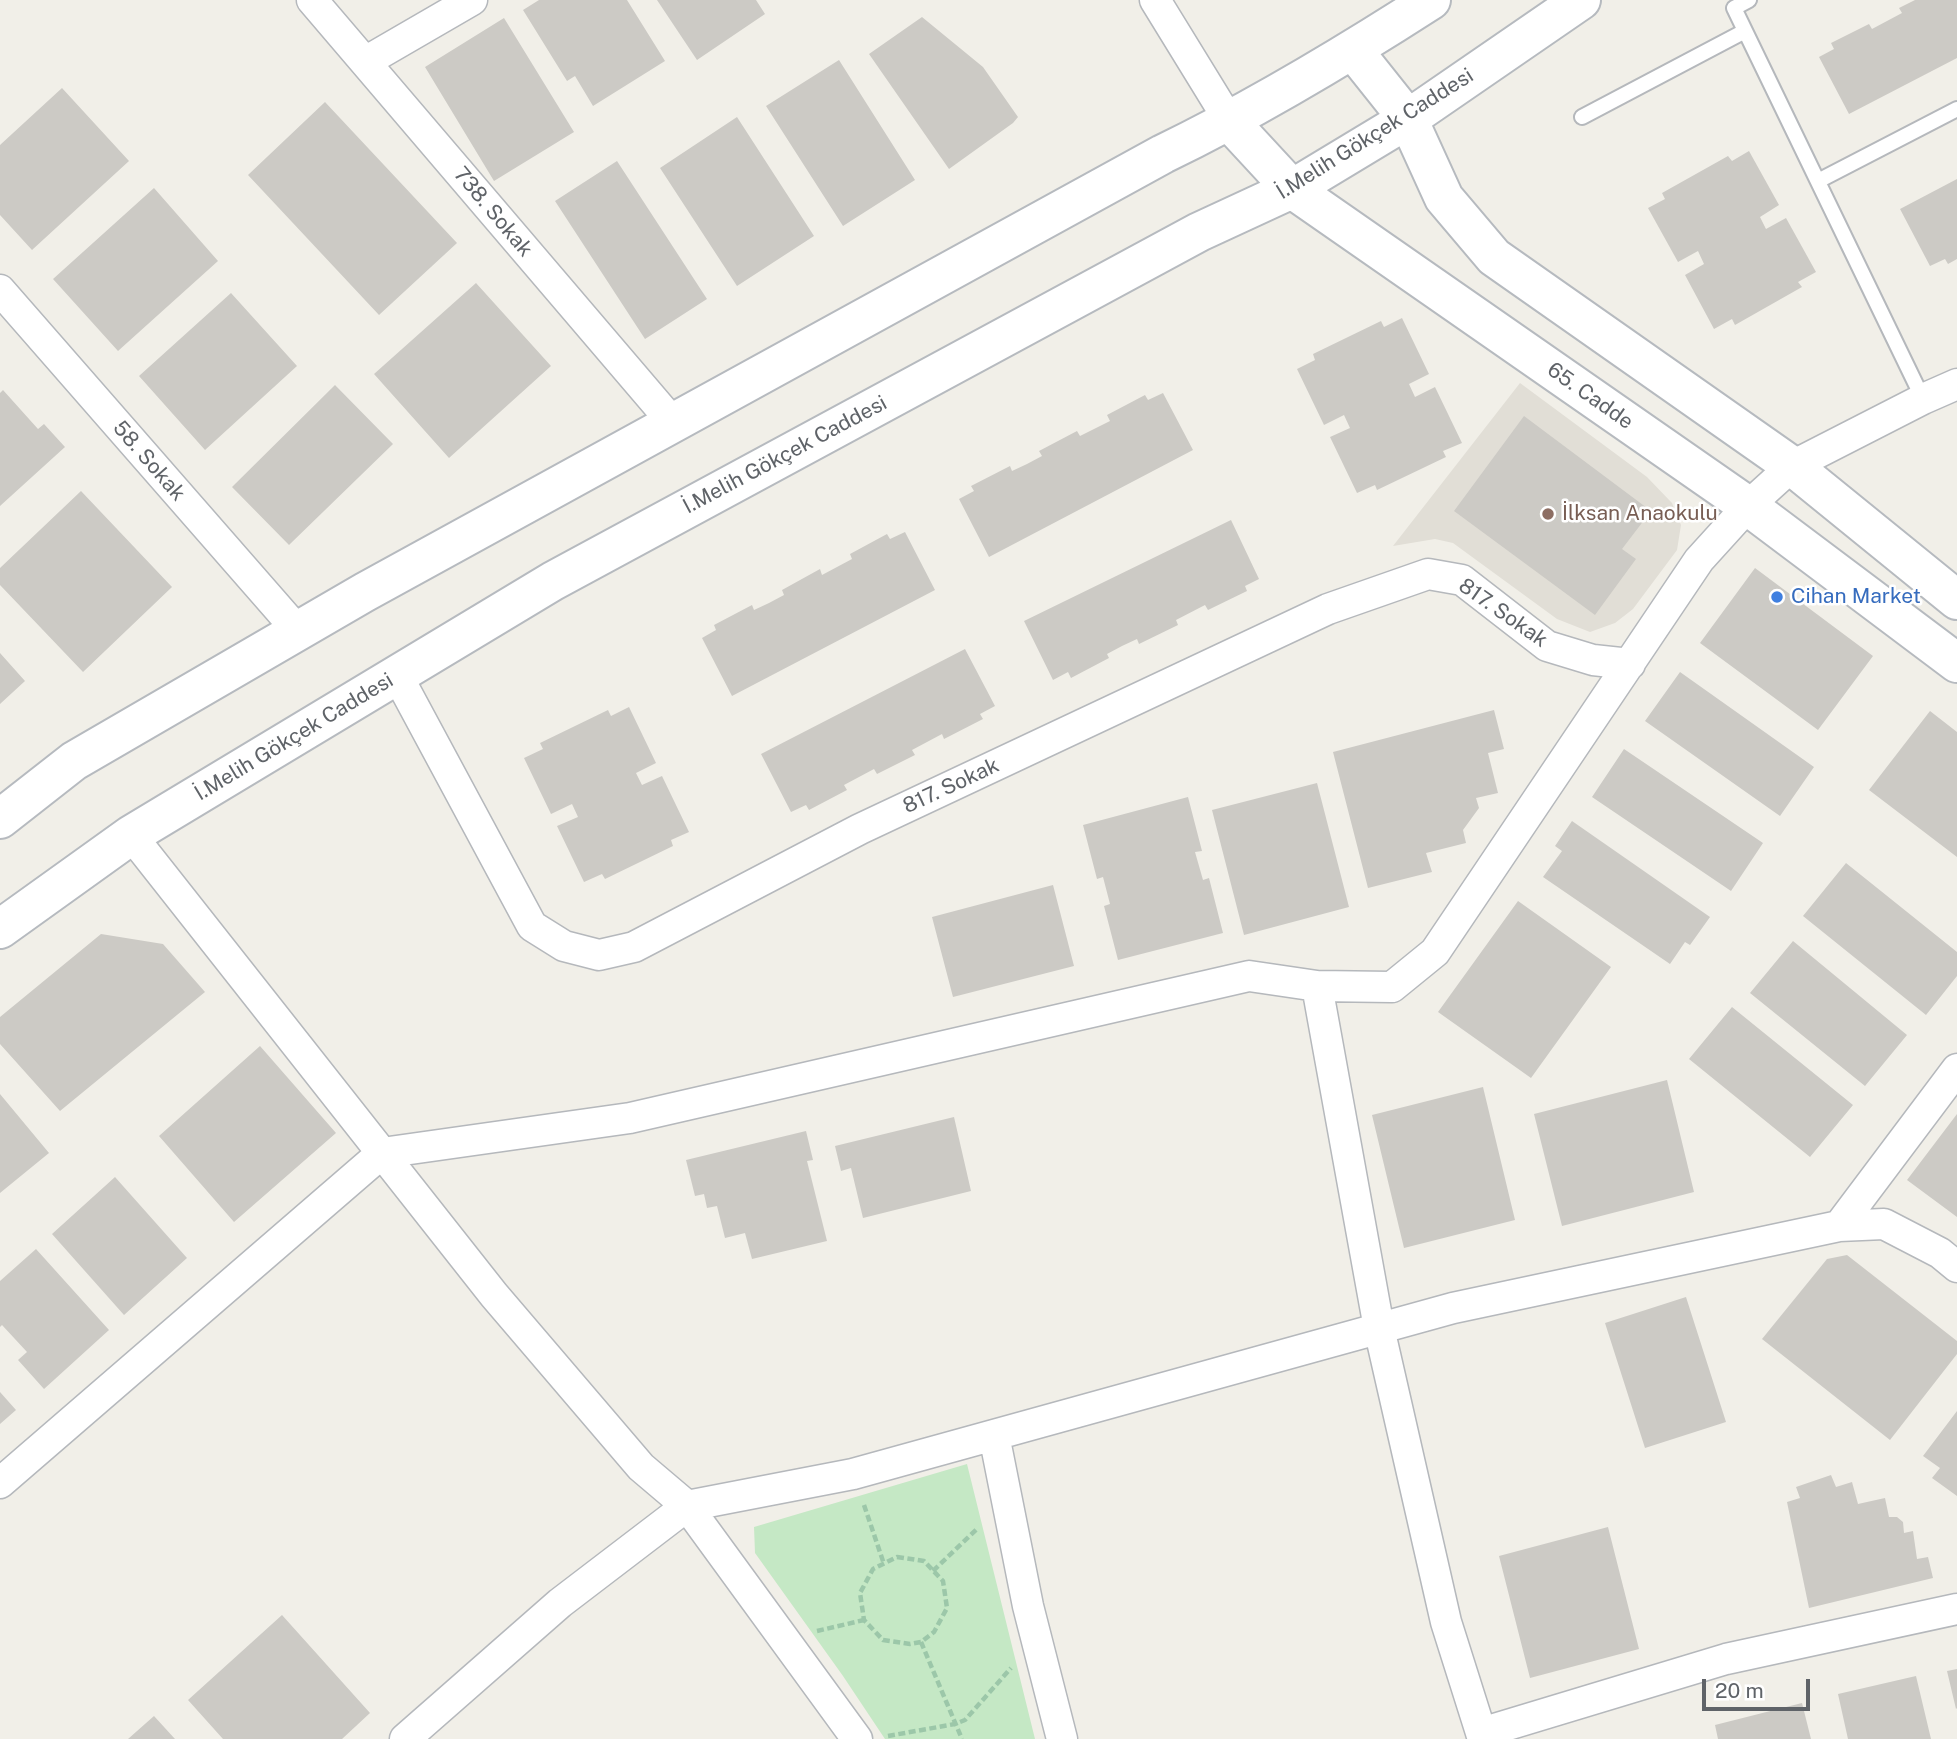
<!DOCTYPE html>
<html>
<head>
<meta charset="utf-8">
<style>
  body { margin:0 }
  #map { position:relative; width:1957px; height:1739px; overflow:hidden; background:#f1efe8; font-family:"Public Sans",sans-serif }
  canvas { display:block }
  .scale { position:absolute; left:1702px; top:1679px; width:108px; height:32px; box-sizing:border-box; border:4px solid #5f6368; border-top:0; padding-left:9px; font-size:21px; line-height:24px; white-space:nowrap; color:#5f6368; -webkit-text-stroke:5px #fff; paint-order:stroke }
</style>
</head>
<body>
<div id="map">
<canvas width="1957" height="1739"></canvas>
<div class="scale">20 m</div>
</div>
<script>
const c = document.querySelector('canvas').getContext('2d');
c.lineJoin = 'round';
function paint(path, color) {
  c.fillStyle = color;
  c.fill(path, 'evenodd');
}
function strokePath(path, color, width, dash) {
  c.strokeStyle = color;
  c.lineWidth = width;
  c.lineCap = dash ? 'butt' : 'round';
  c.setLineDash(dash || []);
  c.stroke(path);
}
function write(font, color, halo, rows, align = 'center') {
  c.font = font + ' "Public Sans",sans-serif';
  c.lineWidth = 5;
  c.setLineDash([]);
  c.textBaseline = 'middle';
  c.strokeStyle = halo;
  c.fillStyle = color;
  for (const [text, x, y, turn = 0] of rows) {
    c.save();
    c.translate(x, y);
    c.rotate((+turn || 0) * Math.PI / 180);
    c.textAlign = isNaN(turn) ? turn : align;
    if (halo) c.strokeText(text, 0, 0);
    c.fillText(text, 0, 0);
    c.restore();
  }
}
paint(new Path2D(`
  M1520,383L1647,477L1672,503L1681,525L1677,550L1633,609L1615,623L1590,632L1557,619L1453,543L1435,539L1393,546Z`), '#e1ded6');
paint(new Path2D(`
  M967,1464L1035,1739H885L843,1676L755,1553L754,1527Z`), '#c5e8c5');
paint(new Path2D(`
  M539,0H627L665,61L593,106L575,76L567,81L523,10Z
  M657,0H756L765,14L697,60Z
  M1915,0H1957V58L1849,114L1819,57L1834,49L1831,43L1869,24L1872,29L1902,13L1899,8Z
  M922,17L983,67L1018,117L1013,123L949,169L869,54Z
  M504,18L574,132L494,181L425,67Z
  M839,60L915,180L843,226L766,106Z
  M62,88L129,161L32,250L0,215V145Z
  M325,102L457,243L379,315L248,175Z
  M737,117L814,236L737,286L660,168Z
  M1749,151L1779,205L1760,217L1766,229L1786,218L1816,272L1798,282L1802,287L1735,325L1732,319L1714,329L1685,275L1704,264L1698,251L1678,262L1648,208L1665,199L1662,193L1728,156L1732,161Z
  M617,161L707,299L645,339L555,201Z
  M1957,179V259L1948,264L1945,259L1930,266L1900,209Z
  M154,188L218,261L118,351L53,279Z
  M476,283L551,366L449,458L374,374Z
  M231,293L297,366L205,450L139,376Z
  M1402,318L1429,374L1409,384L1415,397L1435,387L1462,443L1443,451L1446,457L1377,490L1375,485L1357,493L1330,437L1350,428L1344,415L1324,425L1297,369L1315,360L1313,354L1381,321L1384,327Z
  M335,385L393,444L289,545L232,487Z
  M3,390L38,429L44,424L65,447L0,506V393Z
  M1163,393L1193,450L989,557L959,499L974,491L971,486L1010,466L1012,471L1027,464L1042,456L1039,451L1077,431L1080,436L1110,421L1107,415L1145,395L1148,400Z
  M1524,416L1651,511L1622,549L1636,559L1595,615L1454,511Z
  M81,491L172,587L83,672L0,585V568Z
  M1231,520L1259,579L1245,586L1247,591L1208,610L1205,605L1176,620L1178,625L1139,644L1137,639L1122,646L1107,654L1109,658L1071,678L1068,672L1053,680L1024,621Z
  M905,532L935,590L732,696L702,638L716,630L714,625L752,605L754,610L769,603L784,595L782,590L820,569L822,575L852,559L850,554L887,534L890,539Z
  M1755,568L1873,656L1818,730L1700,643Z
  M965,649L995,706L980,714L983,719L944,739L942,734L912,750L915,755L877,774L874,769L844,785L847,790L809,810L806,805L791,812L761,754Z
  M0,653L25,681L0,704Z
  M1680,672L1814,767L1780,816L1645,721Z
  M629,707L656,763L636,773L642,785L662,776L689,832L671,840L673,846L605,879L602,874L584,882L557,826L578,817L572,804L551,814L524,758L543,749L540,743L608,710L611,716Z
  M1494,710L1504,749L1488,753L1498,793L1476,798L1479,808L1463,830L1466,843L1426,853L1432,872L1368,888L1333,752Z
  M1930,711L1957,732V857L1869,790Z
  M1624,749L1763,843L1731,891L1592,797Z
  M1317,783L1349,907L1244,935L1212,810Z
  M1188,797L1202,851L1195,852L1203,880L1209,878L1223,933L1118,960L1104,906L1110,904L1103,877L1097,879L1083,825Z
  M1572,821L1710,917L1690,945L1685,942L1670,964L1543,877L1562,851L1555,846Z
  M1846,863L1957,952V976L1926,1015L1803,916Z
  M1053,885L1074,966L953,997L932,917Z
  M1518,901L1611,967L1531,1078L1438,1012Z
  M101,934L163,944L205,992L60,1111L0,1044V1017Z
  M1793,941L1907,1035L1865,1086L1750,993Z
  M1732,1007L1853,1105L1810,1157L1689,1059Z
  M260,1046L336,1133L234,1222L159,1136Z
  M1667,1080L1694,1192L1562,1226L1534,1114Z
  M1483,1087L1515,1220L1404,1248L1372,1115Z
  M0,1094L49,1153L0,1193Z
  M1957,1114V1217L1907,1180Z
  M954,1117L971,1191L863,1218L851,1168L841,1171L835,1146Z
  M806,1131L813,1160L807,1161L827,1241L752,1259L745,1233L725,1238L717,1206L707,1208L704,1194L695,1196L686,1160Z
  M115,1177L187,1258L124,1315L52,1234Z
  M36,1249L109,1330L44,1389L18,1360L27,1352L2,1325L0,1327V1281Z
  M1847,1255L1957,1341V1354L1890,1440L1762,1339L1827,1259Z
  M1686,1297L1726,1422L1645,1448L1605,1323Z
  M0,1392L16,1410L0,1424Z
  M1957,1411V1496L1932,1478L1940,1468L1923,1456Z
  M1831,1475L1836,1487L1852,1482L1858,1504L1885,1498L1889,1517H1897L1903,1522L1904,1533L1913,1531L1917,1559L1928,1557L1933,1578L1809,1608L1787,1502L1800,1498L1796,1487Z
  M1608,1527L1639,1649L1530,1678L1499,1556Z
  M282,1615L370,1713L342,1739H223L188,1700Z
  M1957,1669V1708L1956,1709L1947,1671Z
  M1916,1676L1931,1739H1848L1838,1694Z
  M1802,1703L1811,1739H1718L1715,1725Z
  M154,1716L175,1739H128Z`), '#cccac5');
const lane = new Path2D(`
  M1749,0L1734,8L1923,399
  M1582,117L1745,31
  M1818,181L1957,109`);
const street = new Path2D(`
  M312,0L674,424
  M1155,0L1230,122
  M365,62L472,0
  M0,290L298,631
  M397,675L532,926L564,946L599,955L634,947L860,829L1328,609L1428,574L1462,580L1547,646L1593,660L1630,664
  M131,835L494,1295L641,1467L687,1506L853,1474L1453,1308L1839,1226L1884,1224L1940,1253L1957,1267
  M1317,986L1379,1328L1446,1622L1483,1739
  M1839,1226L1957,1069
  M994,1435L1028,1606L1062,1739
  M0,1483L382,1153L630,1118L1249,976L1317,986L1392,987L1435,952L1699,560L1748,506L1792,466L1923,399L1957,384
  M1481,1733L1726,1659L1957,1609
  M405,1739L560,1603L687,1506L857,1739`);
const secondary = new Path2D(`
  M1353,50L1408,119L1444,198L1494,257L1792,466L1957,600
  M1230,122L1292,189L1748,506L1957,663
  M0,819L74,761L365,592L1163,154C1256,109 1344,56 1431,0
  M0,929L131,835L553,581L1199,232L1292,189L1408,119L1581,0`);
strokePath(lane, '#b5b8bc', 18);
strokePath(street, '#b5b8bc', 33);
strokePath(secondary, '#b6babf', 42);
strokePath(new Path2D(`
  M864,1505L884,1564
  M897,1557L924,1561L943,1581L947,1608L934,1632L921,1642L910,1644L883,1640L864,1620L860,1593L873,1569Z
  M933,1571L978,1528
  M817,1631L864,1620
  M921,1642L962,1739
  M888,1736L955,1724L965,1720L1011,1668`), '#9cc7a9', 4.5, [7, 3.5]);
strokePath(lane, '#fff', 14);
strokePath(street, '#fff', 30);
strokePath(secondary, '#fff', 38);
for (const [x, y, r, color] of [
  [1548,514,7,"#8d6e63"],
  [1777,597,7,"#3f7fe0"]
]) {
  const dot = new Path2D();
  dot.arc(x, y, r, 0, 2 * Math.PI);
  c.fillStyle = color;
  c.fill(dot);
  strokePath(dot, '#fff', 2.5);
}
write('21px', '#5f6368', '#fff', [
  ["İ.Melih Gökçek Caddesi",1375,134,-32],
  ["738. Sokak",493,212,50],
  ["65. Cadde",1590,396,35],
  ["İ.Melih Gökçek Caddesi",785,455,-28],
  ["58. Sokak",149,461,49],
  ["817. Sokak",1503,613,35],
  ["İ.Melih Gökçek Caddesi",294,737,-31],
  ["817. Sokak",951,786,-25]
]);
write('21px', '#785e54', '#fff', [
  ["İlksan Anaokulu",1562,514]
], 'left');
write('21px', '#366cbe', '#fff', [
  ["Cihan Market",1791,597]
], 'left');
</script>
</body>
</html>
